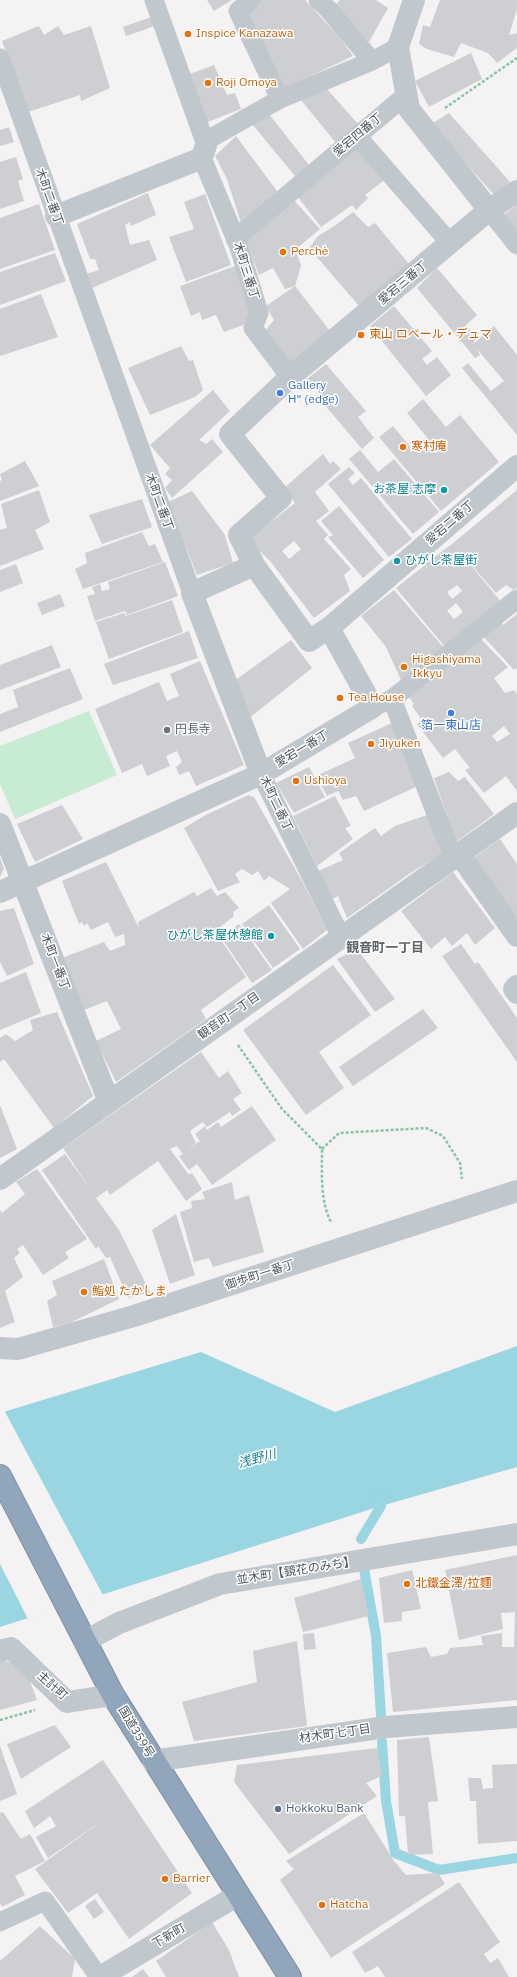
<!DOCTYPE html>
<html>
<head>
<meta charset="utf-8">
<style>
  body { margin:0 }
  canvas { display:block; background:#f4f2f3 }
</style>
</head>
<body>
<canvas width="517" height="1977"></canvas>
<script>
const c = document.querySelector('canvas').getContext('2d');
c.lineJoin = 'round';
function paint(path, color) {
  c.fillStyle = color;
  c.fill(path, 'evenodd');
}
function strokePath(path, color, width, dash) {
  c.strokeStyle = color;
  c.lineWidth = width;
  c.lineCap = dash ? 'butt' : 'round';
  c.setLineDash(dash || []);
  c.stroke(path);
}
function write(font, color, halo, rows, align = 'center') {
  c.font = font + ' "IBM Plex Sans","Noto Sans JP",sans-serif';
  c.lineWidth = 3;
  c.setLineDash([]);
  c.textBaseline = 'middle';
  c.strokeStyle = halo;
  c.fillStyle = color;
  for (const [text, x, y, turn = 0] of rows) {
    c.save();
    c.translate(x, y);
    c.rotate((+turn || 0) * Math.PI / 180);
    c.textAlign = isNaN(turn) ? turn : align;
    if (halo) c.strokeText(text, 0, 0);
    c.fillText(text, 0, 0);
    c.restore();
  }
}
paint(new Path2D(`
  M89,711L117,775L15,819L0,784V746Z`), '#c8ebd4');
paint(new Path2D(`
  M517,1346V1467L381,1506L0,1627V1413L201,1352L335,1412Z`), '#9ad5e2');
paint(new Path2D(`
  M4,1410L104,1597L29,1621L0,1564V1411Z`), '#f4f2f3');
strokePath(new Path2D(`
  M361,1539L381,1506L380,1493
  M364,1569L376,1636L381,1716
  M382,1742L386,1801L395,1853L439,1870L517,1858`), '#9ad5e2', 10);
paint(new Path2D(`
  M207,0H232L214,11Z
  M260,0H305L341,39L353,56L283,89L248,9Z
  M340,0H376L388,8L369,42L334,6Z
  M440,0H517V9L509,35L517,33V48L497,63L488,53L461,43L454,57L427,49L419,44L423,25L430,27Z
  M151,17L155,26L126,36L123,27Z
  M39,26L44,35L58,26L64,35L91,26L110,88L81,101L80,95L28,112L2,41Z
  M471,53L482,79L429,107L415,81Z
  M214,65L227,95L235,93L241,109L205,123L187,75Z
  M326,88L358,124L336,143L301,100Z
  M449,113L510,182L495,196L431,124Z
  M269,114L309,165L295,176L252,124Z
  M9,127L14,142L0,146V130Z
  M236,136L277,191L241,223L227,179L215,156Z
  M358,145L386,179L365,195L368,198L356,210L352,205L321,227L297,196Z
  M16,157L23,179L18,181L24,201L0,209V162Z
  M148,193L156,215L131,226L130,222L125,225L130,245L149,240L157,260L92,288L86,274L99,270L95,259H90L77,224Z
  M205,194L231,265L186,282L169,237L194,229L184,202Z
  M293,199L320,229L295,250L301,265L295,286L285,289L273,268L259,275L246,240Z
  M39,204L55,250L0,269V218Z
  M517,204V233L502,216Z
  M353,212L368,227L375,223L409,264L360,307L309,248L318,236L333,227Z
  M55,253L66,281L0,305V272Z
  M238,265L252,304L246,324L224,332L216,315L202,320L200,312L191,316L180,286Z
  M437,268L477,315L466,325L477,337L473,344L494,326L517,355V435L462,368L468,363L491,391L504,381L477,349L480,355L475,358L417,288Z
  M295,286L330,331L290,363L264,332L274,320L266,306Z
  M41,294L58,337L0,356V309Z
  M394,306L432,351L422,359L427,365L437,357L451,375L426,396L370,326Z
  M181,346L189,361L193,360L203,390L195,397L150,415L128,368Z
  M326,364L366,411L358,417L374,438L362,449L317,396L320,394L307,379Z
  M213,390L230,411L199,440L206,444L212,439L223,452L172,498L165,488L172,480L165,474L170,468L150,445Z
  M423,399L446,427L460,415L499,462L441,511L379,437L393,426L412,449L426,438L430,441L407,413Z
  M360,450L378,472L394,459L439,512L413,534L349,459Z
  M323,454L330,464L333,461L341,469L315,492L329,511L316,521L328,535L324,539L351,569L344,575L350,591L314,618L270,561L248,540L295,503L284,488ZM294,541L301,549L289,559L282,551Z
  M25,461L39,486L0,501V481L2,480L0,474Z
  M349,467L355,473L348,479L353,485L361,478L412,539L389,557L328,484Z
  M39,490L50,522L35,530L44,549L0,566V530L7,528L1,504Z
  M517,490V587L514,590L506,585L496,593L459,551L502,603L446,648L396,588L425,565L432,574L425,564L452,544ZM457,585L462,591L452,599L447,592ZM456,603L463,612L454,619L447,611Z
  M192,491L225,535L233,563L197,575L168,502Z
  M142,499L152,527L102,544L89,515Z
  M339,506L384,560L363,578L328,537L333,535L321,521Z
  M142,532L149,546L155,544L163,562L83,589L75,569L87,563L85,553Z
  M165,562L178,596L127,615L125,611L95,621L87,596L95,594L92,587L100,584L102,591L110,589L108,582Z
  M16,564L23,583L0,592V570Z
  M394,590L444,648L402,682L386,647L361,616Z
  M60,594L65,606L42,615L37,603Z
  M172,600L183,632L109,659L96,622L124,613L126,616Z
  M517,614V668L514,670L483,636L501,620L503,625Z
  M189,631L198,658L113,685L104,664Z
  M481,639L508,667L494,678L505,693L514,690L517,694V791L506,776L484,793L465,770L470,768L455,749L443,758L417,724L422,720L412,706L414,704L409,697ZM504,726L510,734L497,742L492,736Z
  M291,640L312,668L248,719L234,681Z
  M52,645L61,667L0,690V665Z
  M200,661L244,765L196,786L189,771L179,775L176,767L182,762L177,751L166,756L170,766L147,776L142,764L122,773L95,709L159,682L167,701L179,696L170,674Z
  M70,668L83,699L0,732V714L18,707L13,690Z
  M392,723L420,785L364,811L356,796L343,800L338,791L327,796L316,776L355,758L348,743Z
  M309,767L325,797L294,813L276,783Z
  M449,772L458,781L465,777L494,814L456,842L434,778Z
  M248,795L254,797L302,881L327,930L303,949L271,903L290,889L269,876L264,881L258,871L252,875L242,869L235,874L240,882L218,891L184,828L204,816Z
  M335,796L351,826L345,828L353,839L317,866L293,816Z
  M62,805L83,839L35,862L17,824Z
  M427,815L441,854L409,874L347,918L338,896L331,900L318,871L343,860L339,853L375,828L381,836L395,826Z
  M500,839L517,864V917L472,859Z
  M0,858L4,869L0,877Z
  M106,862L139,928L138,922L194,892L197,896L211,888L217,896L225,892L239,908L233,912L234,916L215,931L246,977L201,1010L206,1019L116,1082L96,1041L121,1029L107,1001L84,1010L62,958L104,942L110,951L125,945L124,934L115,937L108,922L91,930L87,923L84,926L82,922L79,924L62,881Z
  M453,872L495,928L475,945L467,933L452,946L445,937L431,949L401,911Z
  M269,905L300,949L273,968L242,924Z
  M14,908L34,964L7,976L0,962V911Z
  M239,924L272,970L252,983L221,937Z
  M461,944L475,964L478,962L517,1018V1062L442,956Z
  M357,949L395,999L375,1012L337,959Z
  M333,965L371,1015L319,1052L344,1088L306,1115L243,1030Z
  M26,972L41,1013L0,1030V983Z
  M423,1009L438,1028L353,1086L339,1067Z
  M57,1012L93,1096L54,1128L4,1059L0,1062V1038L6,1034L15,1041L33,1030L30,1020Z
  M201,1052L219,1078L228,1071L242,1093L233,1099L241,1110L232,1116L230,1112L207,1127L203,1122L190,1131L196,1143L186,1151L200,1141L195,1134L205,1126L207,1130L218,1122L221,1127L252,1106L276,1140L212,1185L197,1164L189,1170L179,1156L183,1154L177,1146L170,1149L189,1175L192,1173L202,1189L186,1201L158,1161L110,1195L107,1190L96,1198L119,1230L150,1292L128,1298L110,1257L106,1258L98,1246L96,1249L42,1170L65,1154L91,1190L63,1148Z
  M0,1105L17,1149L0,1158Z
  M37,1169L87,1239L65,1252L69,1258L43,1275L23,1245L17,1249L20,1253L14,1258L23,1277L5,1291L15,1322L0,1328V1210L2,1213L25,1194L16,1182Z
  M232,1182L235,1200L249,1195L264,1252L213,1267L209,1258L194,1262L180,1212L192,1208L191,1201L205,1199L202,1192Z
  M176,1214L195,1275L170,1284L152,1230Z
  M104,1259L119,1299L70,1323L53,1327L47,1301L57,1295L52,1281Z
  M517,1555V1700L393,1712L387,1653L426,1647L431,1657L447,1654L450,1648L483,1645L481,1636L502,1633V1647H514L515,1612L501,1613L503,1629L459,1640L445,1570Z
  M412,1570L421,1609L402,1612V1621L384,1623L379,1578Z
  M361,1579L369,1616L303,1632L294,1598Z
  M314,1633L316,1649L304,1650L303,1634Z
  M297,1641L307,1726L194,1741L182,1702L257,1682L253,1651Z
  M0,1659L25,1668L37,1700L0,1710Z
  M55,1725L71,1747L21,1779L7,1744Z
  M429,1737L438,1801L428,1802L433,1854L408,1855L405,1816H399L397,1740Z
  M0,1746L17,1794L0,1801Z
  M377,1748L382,1776L366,1783L377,1796L289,1854L234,1782L237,1765Z
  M103,1760L192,1893L129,1939L97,1893L68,1913L35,1869L108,1817L48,1858L36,1837L56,1826L50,1816L34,1828L25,1811Z
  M517,1764V1841L478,1844L476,1801H470L468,1778H481L483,1789L493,1788L492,1765Z
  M3,1812L21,1839L30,1834L45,1861L15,1876L25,1895L2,1907L0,1903V1813Z
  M364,1813L394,1861L406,1875L438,1873L445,1884L331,1958L280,1880L294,1869L286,1861Z
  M459,1882L500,1942L484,1954L490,1963L498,1958L509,1977H385L378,1966L365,1973L352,1952Z
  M95,1899L104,1912L94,1919L85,1906Z
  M212,1922L229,1950L239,1977H166L156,1961Z
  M40,1926L75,1959L72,1977H0V1961Z
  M143,1969L149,1977H132Z`), '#cdcfd3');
const highway = new Path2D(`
  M0,1476L113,1695L290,1977`);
strokePath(highway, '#7c91a6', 24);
strokePath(new Path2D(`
  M445,108L517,58
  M238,1045L282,1109L322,1149C322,1173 320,1201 331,1222
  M322,1149L339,1133L426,1128L443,1136L460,1163L462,1179
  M0,1720L35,1710`), '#84c5a3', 2.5, [3, 2]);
strokePath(new Path2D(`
  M154,0L206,145
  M251,0L238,11L280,99
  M318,0L328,9L372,61
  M0,58L192,593
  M357,136L450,243
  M206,145L211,138L280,99L372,61L398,47
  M202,158L239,247L259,313L253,328L290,377
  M489,210L517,245
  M235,239L406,95
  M392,699L453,858
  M373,707L392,699L517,599
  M261,774L341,937
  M0,1922L45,1901L99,1977`), '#c0c7cd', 19);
strokePath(new Path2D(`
  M414,0L398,47L409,109L489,210
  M56,216L202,158L206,145
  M254,565L309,641L329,628L517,466
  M261,774L192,593L254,565L239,535L281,498L230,434L290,377L489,210L517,191
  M0,824L109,1102
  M459,854L517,936
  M0,892L261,774L373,707L329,628
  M517,986L514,989L517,993
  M0,1179L517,813
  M0,1348L18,1349L134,1316L517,1191
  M85,1641L119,1623L220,1584L517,1534
  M0,1651L11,1648L67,1702L113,1695
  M153,1761L386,1727L517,1717
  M100,1977L238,1895`), '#c0c7cd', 22);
strokePath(highway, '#91a6ba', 22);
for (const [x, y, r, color] of [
  [188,34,4,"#e8710a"],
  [208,83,4,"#e8710a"],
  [283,252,4,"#e8710a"],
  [361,335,4,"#e8710a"],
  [280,393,4,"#3f7fe0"],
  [403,447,4,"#e8710a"],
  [444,490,4,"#0f9aa8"],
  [397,561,4,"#0f9aa8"],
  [404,667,4,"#e8710a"],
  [340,698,4,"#e8710a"],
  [451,713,4,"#3f7fe0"],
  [167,730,4,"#6b7280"],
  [371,744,4,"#e8710a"],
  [296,781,4,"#e8710a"],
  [271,936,4,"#0f9aa8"],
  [84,1292,4,"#e8710a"],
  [407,1584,4,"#e8710a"],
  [278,1809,4,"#5c6f8a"],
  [165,1879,4,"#e8710a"],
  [322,1905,4,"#e8710a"]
]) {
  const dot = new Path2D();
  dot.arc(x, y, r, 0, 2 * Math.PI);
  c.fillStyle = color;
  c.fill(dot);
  strokePath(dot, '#fff', 1.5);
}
write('12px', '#c56008', '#fff', [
  ["Inspice Kanazawa",196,34],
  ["Roji Omoya",216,83],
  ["Perchè",291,252],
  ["東山 ロベール・デュマ",369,335],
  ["寒村庵",411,447],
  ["Higashiyama",412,660],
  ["Ikkyu",412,674],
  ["Tea House",348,698],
  ["Jiyuken",379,744],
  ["Ushioya",304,781],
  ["鮨処 たかしま",92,1292],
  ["北鐵金澤/拉麵",415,1584],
  ["Barrier",173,1879],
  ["Hatcha",330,1905]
], 'left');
write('12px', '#4c565d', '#fff', [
  ["愛宕四番丁",358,135,-40],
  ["木町二番丁",49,197,70],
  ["木町三番丁",246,271,72],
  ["愛宕三番丁",403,283,-40],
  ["木町二番丁",159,502,70],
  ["愛宕二番丁",450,523,-41],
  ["愛宕一番丁",302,749,-31],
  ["木町二番丁",276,804,64],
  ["木町一番丁",55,962,69],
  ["観音町一丁目",229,1016,-35],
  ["御歩町一番丁",260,1275,-18],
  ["並木町【鏡花のみち】",296,1571,-9],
  ["主計町",52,1686,41],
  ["国道359号",136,1732,59],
  ["材木町七丁目",335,1734,-8],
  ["下新町",169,1936,-31]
]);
write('12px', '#366cbe', '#fff', [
  ["Gallery",288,386],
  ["H\" (edge)",288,400],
  ["箔一東山店",451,726,"center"]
], 'left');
write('12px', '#0d838f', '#fff', [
  ["お茶屋 志摩",436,490],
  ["ひがし茶屋街",405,561,"left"],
  ["ひがし茶屋休憩館",263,936]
], 'right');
write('12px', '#5b616d', '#fff', [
  ["円長寺",175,730]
], 'left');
write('12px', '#4e5e75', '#fff', [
  ["Hokkoku Bank",286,1809]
], 'left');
write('bold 13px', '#5f6366', '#fff', [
  ["観音町一丁目",385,948]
]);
write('italic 13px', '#1e8096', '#fff', [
  ["浅野川",257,1459,-15]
]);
</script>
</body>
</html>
